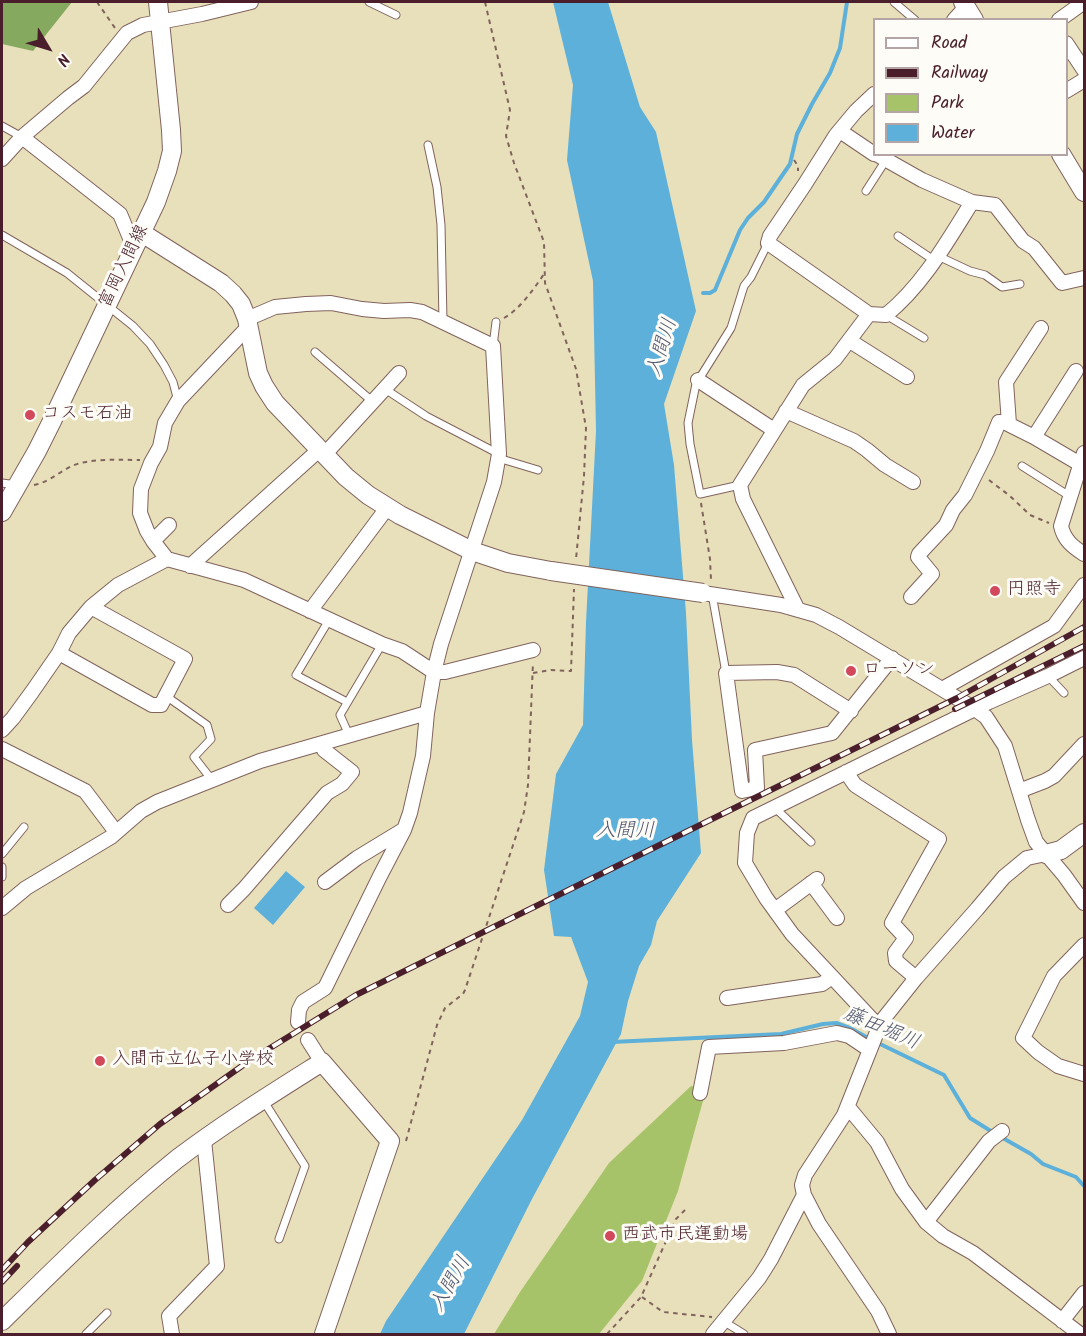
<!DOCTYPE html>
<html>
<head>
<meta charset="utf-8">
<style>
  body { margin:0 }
  #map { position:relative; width:1086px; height:1336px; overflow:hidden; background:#e8e0ba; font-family:Kalam,sans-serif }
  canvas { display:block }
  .frame { position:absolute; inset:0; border:3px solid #4a1f2b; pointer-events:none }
  .legend { position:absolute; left:873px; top:18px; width:195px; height:138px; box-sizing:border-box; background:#fdfcf7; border:2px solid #b5a4a5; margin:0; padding:8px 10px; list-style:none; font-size:18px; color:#4a1f2b }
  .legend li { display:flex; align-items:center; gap:12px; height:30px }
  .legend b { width:30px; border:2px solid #b5a4a5 }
  .north { position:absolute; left:18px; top:18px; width:60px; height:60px; -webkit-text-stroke:4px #fdfcf7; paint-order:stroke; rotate:128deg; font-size:16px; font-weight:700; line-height:24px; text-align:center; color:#4a1f2b }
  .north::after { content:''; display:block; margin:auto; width:21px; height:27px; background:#4a1f2b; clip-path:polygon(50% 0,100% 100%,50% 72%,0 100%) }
</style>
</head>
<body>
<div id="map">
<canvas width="1086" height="1336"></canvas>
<div class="frame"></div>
<ul class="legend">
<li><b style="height:8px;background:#fff"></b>Road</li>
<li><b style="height:8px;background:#4a1f2b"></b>Railway</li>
<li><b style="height:16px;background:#a7c36a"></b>Park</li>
<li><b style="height:16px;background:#5db0d9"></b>Water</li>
</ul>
<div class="north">N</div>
</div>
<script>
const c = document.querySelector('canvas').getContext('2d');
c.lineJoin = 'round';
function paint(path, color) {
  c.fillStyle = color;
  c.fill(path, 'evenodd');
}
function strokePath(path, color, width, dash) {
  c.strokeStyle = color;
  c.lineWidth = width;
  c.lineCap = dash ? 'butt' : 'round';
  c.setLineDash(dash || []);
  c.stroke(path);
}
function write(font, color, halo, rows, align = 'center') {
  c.font = font + ' Kalam,"Klee One",sans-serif';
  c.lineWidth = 6;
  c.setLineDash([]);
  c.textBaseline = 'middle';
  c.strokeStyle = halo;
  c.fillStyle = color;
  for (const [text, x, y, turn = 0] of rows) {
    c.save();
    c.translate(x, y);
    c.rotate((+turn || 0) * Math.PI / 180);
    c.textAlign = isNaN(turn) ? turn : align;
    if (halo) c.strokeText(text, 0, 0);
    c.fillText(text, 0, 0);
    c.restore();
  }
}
paint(new Path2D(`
  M691,1086L706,1090L678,1191L642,1281L599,1334H494L520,1292L609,1163Z`), '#a7c36a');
paint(new Path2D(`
  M2,2H72L33,51L2,44Z`), '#85a95e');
paint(new Path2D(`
  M553,2H608L640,107L656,132L696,311L664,404L674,465L686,613L692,740L701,853L657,921L651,945L639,966L628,1001L621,1034L532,1199L464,1334H380L386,1321L522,1120L580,1016L588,982L571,937L554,936L544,870L556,774L583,725L586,622L596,431L593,281L567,160L573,85Z
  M286,871L305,887L273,925L254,908Z`), '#5db0d9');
strokePath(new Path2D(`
  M703,293H710L715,290L740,230L748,218L764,202L790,164L797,134L812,104L830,73L840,48L847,2
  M612,1042L781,1034L823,1024L837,1023L850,1028L870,1039
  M876,1042L944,1075L970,1118L994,1133
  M1001,1137L1031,1154L1043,1164L1076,1177L1084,1186`), '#5db0d9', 4);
const lane = new Path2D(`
  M369,2L396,15
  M894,2L915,20
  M2,126L22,137
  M428,145L437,187L441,225L443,321
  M866,191L886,160
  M2,235L67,273L133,326L150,344L164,365L173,382L178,401
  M898,236L935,261
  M938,256L970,271L985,275L1002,287L1020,284
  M886,315L924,338
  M493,346L496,322
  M315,352L373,402
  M385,389L426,416L499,454
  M498,458L538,470
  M1022,466L1071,497
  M2,483L17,485
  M740,485L700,494L690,444L688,423L696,384L731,328L744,286L751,277L768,243
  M712,594L726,673
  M329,620L296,675L347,702
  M1048,676L1064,693
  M166,696L207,725L211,739L194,757L212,780
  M349,735L340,715L382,644
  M774,807L811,842
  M2,854L24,827
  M2,867V877
  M263,1100L305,1166L279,1239
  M723,1321L744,1334
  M86,1334L107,1313`);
const street = new Path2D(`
  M954,20L966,7
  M1059,20L1084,2
  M1066,43L1084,70
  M1066,91L1084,80
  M840,131L874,154
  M22,137L120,214L130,238L135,245
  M876,154L922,180L972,202
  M2,159L22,137L68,98L84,86L127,33L143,25L202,14L251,2
  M869,314L886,315C923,285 947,242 972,202L995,205L1023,241L1034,248L1062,283L1084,278
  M247,319L275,307L306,304L331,303L362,309L384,311L410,310L422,312L493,346L499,454L494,482L441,644L434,672L427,713L423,756L410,813L404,830L380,876L325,988L303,1002L299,1010L298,1022
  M850,341L907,377
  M1076,371L1034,437L1080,464
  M698,380L774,430
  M786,411L854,441L867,450L885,465L913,482
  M1009,424L1006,382L1041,328
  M1084,453L1061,526C1064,540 1073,547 1084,554
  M324,455L399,373
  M169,525L153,541L167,559L244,580L382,644L402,651L434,672H445L533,650
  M153,541L147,531L140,513L141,489L151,463L160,447L165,423L178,401L249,326
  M190,566L319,450
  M703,593L781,605L816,615L839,627L975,709L986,717L1005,746L1028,820L1036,842L1064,875L1084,903
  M911,597L932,574L918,557L919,554L946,525L953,510L965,495L987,451L999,422H1004L1034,437
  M797,608L743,499L740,485L803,385L835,359L869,314L768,243L770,236L805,184L836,135L856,111L874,94
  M310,611L387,508
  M59,653L152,705H161L185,659L91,607
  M942,689L1054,626L1084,585
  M851,711L794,675L777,672L726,673L742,791L757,788L755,750L832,733L892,658
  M2,730L13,718L32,692L59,653L69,633L91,607L118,585L167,559
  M2,749L85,791L116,832
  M846,772L855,785L939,839L892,923L906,938L895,953L896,961L916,978
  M1019,791L1045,781L1054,776L1084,744
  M325,882L357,858L403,830
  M811,883L837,918
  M228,905L244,889L327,793L342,784L352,772L324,750L323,743
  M2,908L26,888L111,837L141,811L157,802L260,761L427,713
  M775,910L817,879
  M1084,945L1054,976L1023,1038L1038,1052L1058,1066L1084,1074
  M727,998L822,984L832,977
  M879,1027L792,934L766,898L745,863L747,833L753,818L989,702L1048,676L1084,658
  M308,1040L322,1062
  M700,1093L709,1047L784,1043L837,1033L849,1036L870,1050
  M848,1107L877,1142L902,1189L926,1222L943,1236L973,1253L1080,1334
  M926,1222L989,1141L1002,1131
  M1062,1321L1084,1293
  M172,1334L169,1316L217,1266L204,1140
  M713,1334L759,1278L771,1259L804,1195
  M889,1334L878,1311L819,1224L804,1195L802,1185L805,1175L844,1115L881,1022L916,978L977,909L1004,877L1027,858L1046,854`);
const secondary = new Path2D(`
  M963,2L974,20
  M1061,154L1084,192
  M142,233L221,283L233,294L241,304L247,319L258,373L264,386L275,403L346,477L368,495L400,515L472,551L508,563L551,571
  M2,512L37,451L52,421L156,202L167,171L172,151L171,130L158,2
  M1046,854L1061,850L1084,833
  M2,1321C58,1266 115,1209 177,1159C223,1124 273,1093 322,1062L390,1141L324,1334`);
strokePath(lane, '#81635d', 9);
strokePath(street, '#81635d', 16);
strokePath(secondary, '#81635d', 20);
strokePath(new Path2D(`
  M97,2L115,28
  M485,2L510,110L506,136L514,163L544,242L545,283L576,369L586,428L584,476L576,559
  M794,160L798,166V171
  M504,318C521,308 533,290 544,274
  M989,480L1010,496L1030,515L1049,523
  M34,485C49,482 59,472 72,466C89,458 121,460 140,460
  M701,503L710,559L711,580
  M533,673L551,670L571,671L574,589
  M406,1141L437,1025L445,1008L463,994L465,990L524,812L528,785L533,662
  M642,1297L663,1312L712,1317
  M607,1334L641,1297L676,1219L686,1209`), '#81635d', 2, [4.5, 4.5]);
strokePath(lane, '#fff', 7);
strokePath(street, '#fff', 14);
strokePath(secondary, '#fff', 18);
const rail = new Path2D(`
  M955,709L1084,646
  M2,1270L28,1242L95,1180L160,1124L249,1061L356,995L957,698L1084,627
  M2,1282L17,1266`);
strokePath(rail, '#4a1f2b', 6);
strokePath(rail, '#fdfcf7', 4, [11]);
const secondaryBridge = new Path2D(`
  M551,571L703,593`);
strokePath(secondaryBridge, '#81635d', 20, []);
strokePath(secondaryBridge, '#fff', 18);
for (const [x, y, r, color] of [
  [30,415,6,"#d1495b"],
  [995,591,6,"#d1495b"],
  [851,671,6,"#d1495b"],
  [100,1061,6,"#d1495b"],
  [610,1236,6,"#d1495b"]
]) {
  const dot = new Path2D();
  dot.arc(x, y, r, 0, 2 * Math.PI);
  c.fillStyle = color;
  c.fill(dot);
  strokePath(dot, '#fdfcf7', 2);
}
write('18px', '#4a1f2b', '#fdfcf7', [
  ["富岡入間線",125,267,-64]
]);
write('18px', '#4a1f2b', '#fdfcf7', [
  ["コスモ石油",42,415],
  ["円照寺",1007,591],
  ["ローソン",863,671],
  ["入間市立仏子小学校",112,1061],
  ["西武市民運動場",622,1236]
], 'left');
write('italic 20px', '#525971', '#fdfcf7', [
  ["入間川",664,348,-73],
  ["入間川",625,833],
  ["藤田堀川",881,1030,23],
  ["入間川",452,1285,-60]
]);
</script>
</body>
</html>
